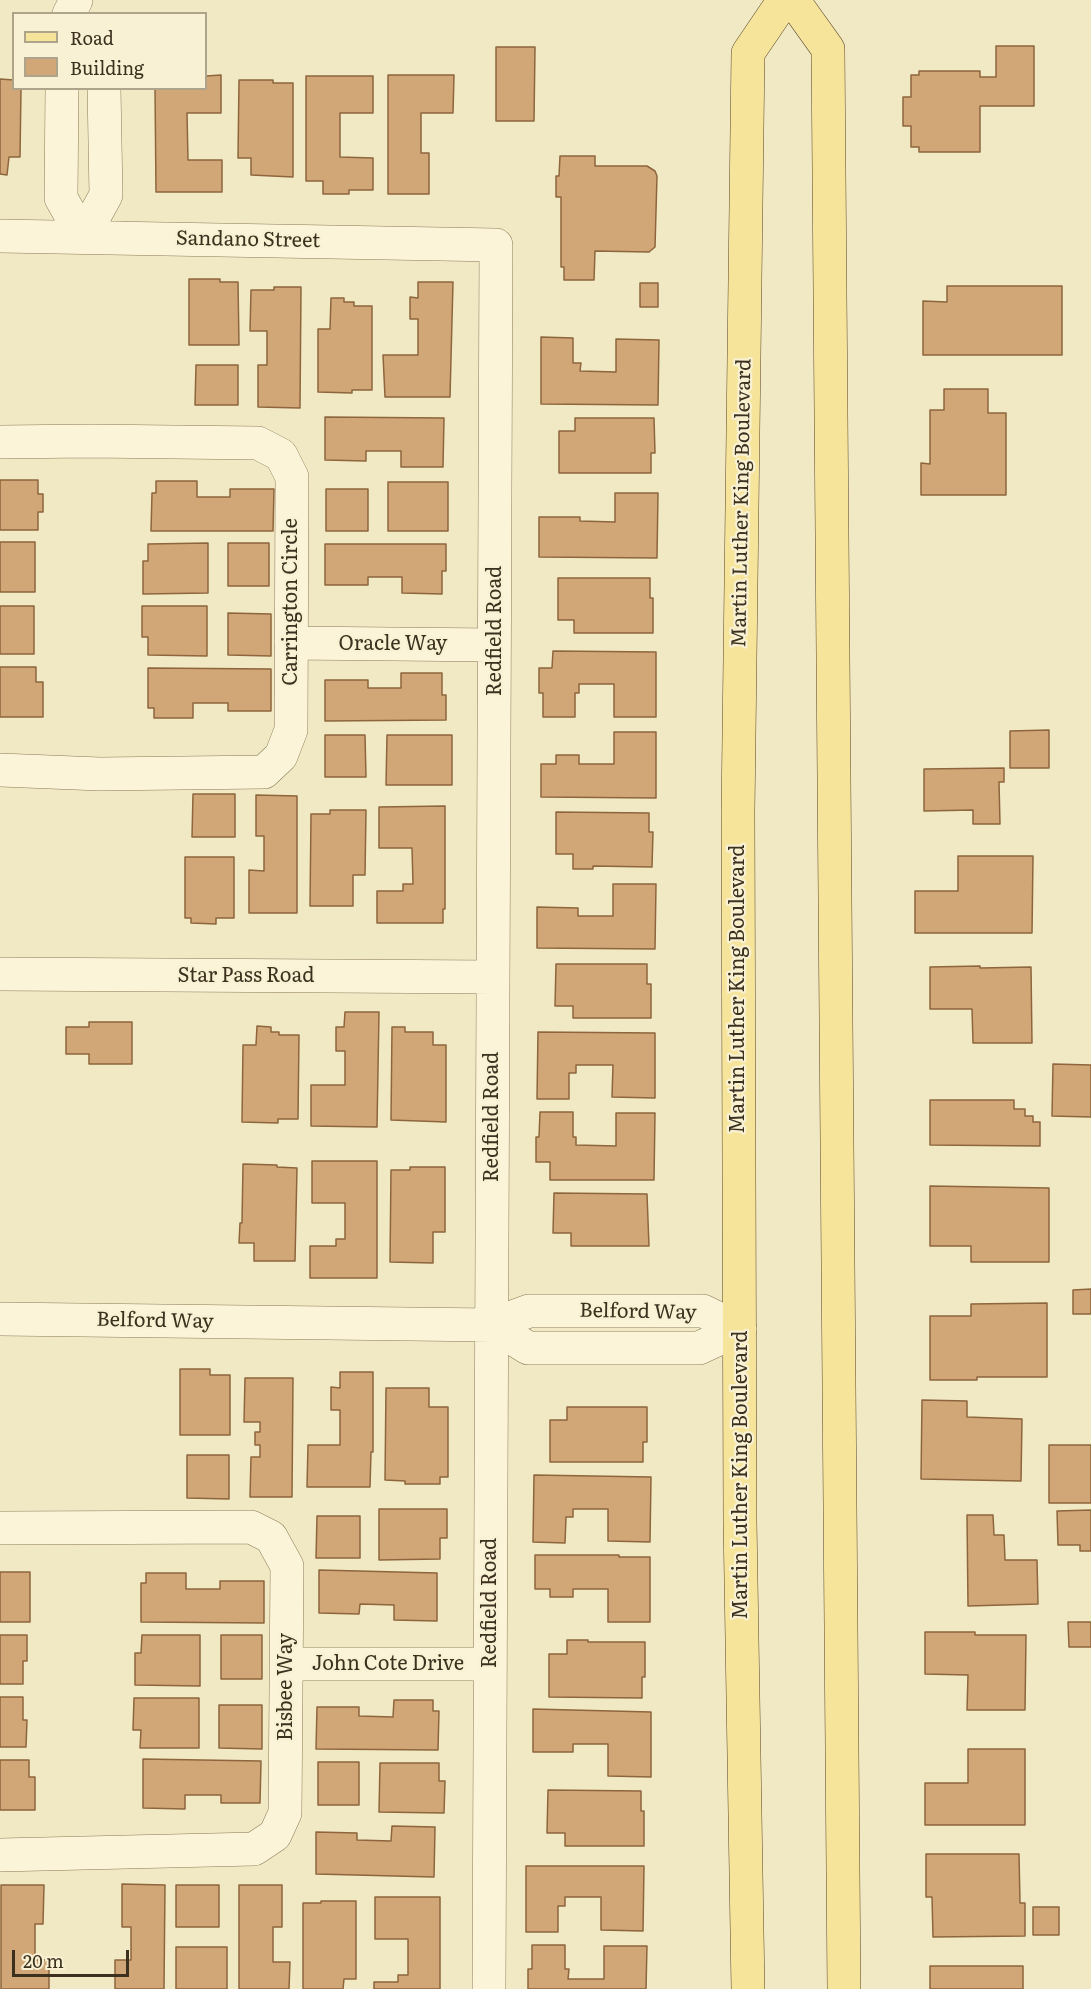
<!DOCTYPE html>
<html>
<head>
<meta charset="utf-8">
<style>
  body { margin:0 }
  #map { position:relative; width:1091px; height:1989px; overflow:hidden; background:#f1e9c4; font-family:Literata,serif }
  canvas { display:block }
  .legend { position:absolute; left:12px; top:12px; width:195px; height:78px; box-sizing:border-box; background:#f8f1d4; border:2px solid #ada48b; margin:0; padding:8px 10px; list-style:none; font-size:18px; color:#3c301e }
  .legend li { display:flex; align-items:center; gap:12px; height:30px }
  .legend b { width:30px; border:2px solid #ada48b }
  .scale { position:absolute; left:12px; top:1950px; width:117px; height:27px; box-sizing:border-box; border:3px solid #3c301e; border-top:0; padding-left:8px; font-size:18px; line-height:21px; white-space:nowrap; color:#3c301e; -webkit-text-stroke:4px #f8f1d4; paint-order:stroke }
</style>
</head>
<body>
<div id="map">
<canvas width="1091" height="1989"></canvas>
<ul class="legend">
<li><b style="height:8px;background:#f6e49a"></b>Road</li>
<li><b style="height:16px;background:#d1a777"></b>Building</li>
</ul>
<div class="scale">20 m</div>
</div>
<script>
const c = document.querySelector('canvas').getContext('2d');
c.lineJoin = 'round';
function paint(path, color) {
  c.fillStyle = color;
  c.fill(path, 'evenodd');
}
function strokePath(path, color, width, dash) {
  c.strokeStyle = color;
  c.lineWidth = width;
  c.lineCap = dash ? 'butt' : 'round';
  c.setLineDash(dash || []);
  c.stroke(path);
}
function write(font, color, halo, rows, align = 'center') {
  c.font = font + ' Literata,serif';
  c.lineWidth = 4.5;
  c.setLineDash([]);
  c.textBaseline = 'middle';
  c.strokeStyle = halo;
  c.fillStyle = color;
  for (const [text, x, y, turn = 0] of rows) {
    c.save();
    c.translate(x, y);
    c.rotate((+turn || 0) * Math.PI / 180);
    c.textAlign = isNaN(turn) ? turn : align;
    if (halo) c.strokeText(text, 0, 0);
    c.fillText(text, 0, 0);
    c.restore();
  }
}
const building = new Path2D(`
  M996,46H1034V106H980V152H919V147H911V126H903V97H911V75H919V71H980V77H996Z
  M496,47H535L534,121H496Z
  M221,75V113H187L188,160H222V192H156L155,88H206V76Z
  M388,75H454L453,113H421V153H429V194H388Z
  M306,76H373V113H340V157L373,158V190H349V194H323V181H306Z
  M0,79L14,80V88H21L20,157H9L7,175L0,174Z
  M239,80H273V83H293V177L251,175V158H238Z
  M560,156H595V166H647L655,171L657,176L655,247L649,252L595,251L594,280H564V267H561V197H556V176H559Z
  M189,279H220V282H238L239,345H189Z
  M418,282H453L450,397H385L383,355H418V319H410V297L418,298Z
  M640,283H658V307H640Z
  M947,286H1062V355H923V301L947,302Z
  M274,287H301L300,408L258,407V365H267V331H250L251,290H274Z
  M331,298H344V302H354V306H372V390H352V393L318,392V329H330Z
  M541,337L573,338V363H581L580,371L616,372V339L659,340L658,405L541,404Z
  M196,365H238V405H195Z
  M944,389H988V413H1006V495H921V463L930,464V410H944Z
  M325,417L444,418L443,467H401V451H366V461L325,460Z
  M575,418H654L655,453H651V473H559V431H575Z
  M0,480H38V494H43V512H38V530H0Z
  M156,481H197V497H230V489H274L273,531H151L152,493H156Z
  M388,482H448V531H388Z
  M326,489H368V531H326Z
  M615,493H658L657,558L539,557V517H580V521L615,522Z
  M0,542H35V592H0Z
  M208,543V593L143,594V561H148V544Z
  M228,543H269V586H228Z
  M325,544H446V571H442V594L402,593V577H368V585H325Z
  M558,578H650V598H653V633H574V620H558Z
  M0,606H34V654H0Z
  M142,606H207V656L148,655V637H142Z
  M228,613L271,614V656L228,655Z
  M553,651L656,652V717H614V684H579V693H575V717H543V693H539V668H552Z
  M0,667H36V682H43V717H0Z
  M148,668L271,669V711H228V703H193V718H154V708H148Z
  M401,673H442V695H446V720L325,721V680H368V688H401Z
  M1049,730V768H1010V731Z
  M614,732H656V798L541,797V764H556V755H579V764H614Z
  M325,735H365L366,777H325Z
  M387,735H452V785H386Z
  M1004,768V782H999L1000,824H973V810L924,811V769Z
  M193,794H235V837H192Z
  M256,795L297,796V913H249V870L264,871V836H256Z
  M445,806V909H443V923H377V891H403V884H413L412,848H379V807Z
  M330,810H366L365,875H353V906H310L311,814H330Z
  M556,812L649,813V832H653L652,867L593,866V869H573V854H556Z
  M958,856H1033L1032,933H915V891H958Z
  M185,857H234V918H216V924L191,923V918H185Z
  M613,884H656L655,949L537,948V907L578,908V916H613Z
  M556,964H647V984H651V1018H573V1006H555Z
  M980,966V968L1031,967L1032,1043H973L972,1009H930V967Z
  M345,1012H379L377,1127L311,1126V1085H345V1051H336V1027H344Z
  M89,1022H132V1064H89V1054H66V1027H89Z
  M257,1026L271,1027V1032H279V1035H299L298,1119H278V1123L242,1122L243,1045H256Z
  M392,1027H405V1032H433V1045H446V1122L391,1120Z
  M538,1032L655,1033V1098L612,1097L613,1065H576V1073H569V1099H537Z
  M1053,1064L1091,1065V1117L1052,1116Z
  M930,1100H1014V1109H1025V1116H1033V1122H1040V1146L930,1145Z
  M540,1112H573V1137H576V1145L616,1146V1113H655L654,1180H550V1162H536V1137H539Z
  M312,1161H377V1278H310V1246H336V1239H345V1203H312Z
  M243,1164L277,1165V1167L297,1168L295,1261H254V1243H239L240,1223H242Z
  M410,1167H445V1232H433V1263L390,1262L391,1170H410Z
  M930,1186L1049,1188V1262H971V1246H930Z
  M554,1193L647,1194L649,1246H571V1233H553Z
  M1091,1289V1314H1073V1290Z
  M1047,1303V1377H977V1380H930V1316H971V1304Z
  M180,1369H210V1375H230V1435H180Z
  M340,1372H373V1452H371L370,1487H307L308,1445H340V1410H331V1387L340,1388Z
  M245,1378H293L292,1497H250L251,1457H260V1445H255V1432H260V1422H244Z
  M386,1388H429V1407H448V1477H440V1484H405V1481L385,1480Z
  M922,1400L967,1401V1417L1022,1419L1021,1481L921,1479Z
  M567,1407H647V1442H643V1462H550V1420H567Z
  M1049,1445H1091V1503H1049Z
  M187,1455H229V1499L187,1498Z
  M534,1475L651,1477L650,1542L608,1541V1509H573V1517H566L565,1543L533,1542Z
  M379,1509H447V1538H440V1559L379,1560Z
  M1091,1510V1551H1080V1545H1058L1057,1511Z
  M967,1515H993L994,1535H1004L1005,1560H1037L1038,1604L968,1606Z
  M317,1516H360V1558H316Z
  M535,1555H619V1557H650V1622H608V1589H573V1597H550V1589H535Z
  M319,1570L437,1573V1621L394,1620V1605L360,1604L359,1614L319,1613Z
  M0,1572H30V1622H0Z
  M146,1573H186V1589H220V1581H264V1623L141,1622V1583H146Z
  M1068,1622H1091V1647H1069Z
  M925,1632H975V1635H1026L1025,1710H967L968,1675L925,1674Z
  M0,1635H27V1661H23V1684H0Z
  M142,1635H200V1686L135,1685V1653H141Z
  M221,1635H262V1679H221Z
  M567,1640H588V1642H645V1677H642V1698L549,1697V1654H567Z
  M0,1697H23V1720H27L26,1747H0Z
  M134,1698H199V1748H140L141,1730H133Z
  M394,1700H433V1711H439L438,1750L316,1749L317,1707H359V1716L393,1717Z
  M219,1705H262V1749L219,1748Z
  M533,1709L651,1712V1777L608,1776V1744H573V1752H533Z
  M968,1749H1025V1825H925V1783H968Z
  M143,1759L261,1761L260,1803H221V1795H185V1809L143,1808Z
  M0,1760H29V1777H35V1810H0Z
  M318,1762H359V1805H318Z
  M380,1763H439V1781H445L444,1813L379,1812Z
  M548,1790L641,1791V1811H644V1846H565V1833H547Z
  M392,1826L435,1827L434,1877L316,1874V1832L357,1833V1840L391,1841Z
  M926,1854H1019L1020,1903H1025V1936L933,1937L932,1897H926Z
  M526,1866H644L643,1931L601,1930V1897H565V1906H558V1932H526Z
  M122,1884L165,1885L164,1989H115V1960H131V1927H122Z
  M1,1885H44L43,1924H35V1960H49V1989H1Z
  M176,1885H219V1927H176Z
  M239,1885H282V1927H273V1962H290L289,1989H239Z
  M375,1897H440V1989H374V1982H398V1975H408V1939H375Z
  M321,1901H356V1979H344L343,1989H303V1903H321Z
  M1033,1907H1059V1935H1033Z
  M532,1945H565V1969H569L568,1979H604V1946H647L646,1989H528V1969H532Z
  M176,1947H227V1989H176Z
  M930,1966H1023V1989H930Z`);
paint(building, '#d1a777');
strokePath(building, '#8d663d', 1.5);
const street = new Path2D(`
  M69,14L76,0
  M62,88L61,198L83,237
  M0,236L496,245L489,1989
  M83,237L106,195L104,88
  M0,442L90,441L258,443L281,455L292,477L291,730L281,756L264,772L100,774L0,770
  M291,643L494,645
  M0,974L493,977
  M0,1319L491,1325L529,1311H703L740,1329
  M491,1325L528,1348H699L740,1329
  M0,1528L251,1527L271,1537L287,1566L285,1813L275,1835L254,1849L0,1855
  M286,1664H490`);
const primary = new Path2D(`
  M793,0L828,49L844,1989
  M748,1989L740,1521L738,811L748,53L784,0`);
strokePath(street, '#8d7a59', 34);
strokePath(primary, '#5a472d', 34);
strokePath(street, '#fbf4d8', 33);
strokePath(primary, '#f6e49a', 33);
write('20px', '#3c301e', '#f8f1d4', [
  ["Sandano Street",248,240,1],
  ["Martin Luther King Boulevard",742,503,-89],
  ["Carrington Circle",291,602,-90],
  ["Redfield Road",495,631,-90],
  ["Oracle Way",393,644],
  ["Star Pass Road",246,976],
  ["Martin Luther King Boulevard",738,989,-90],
  ["Redfield Road",492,1117,-90],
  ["Belford Way",638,1312,1],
  ["Belford Way",155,1321,1],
  ["Martin Luther King Boulevard",741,1475,-90],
  ["Redfield Road",490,1603,-90],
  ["John Cote Drive",388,1664],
  ["Bisbee Way",286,1687,-90]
]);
</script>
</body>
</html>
